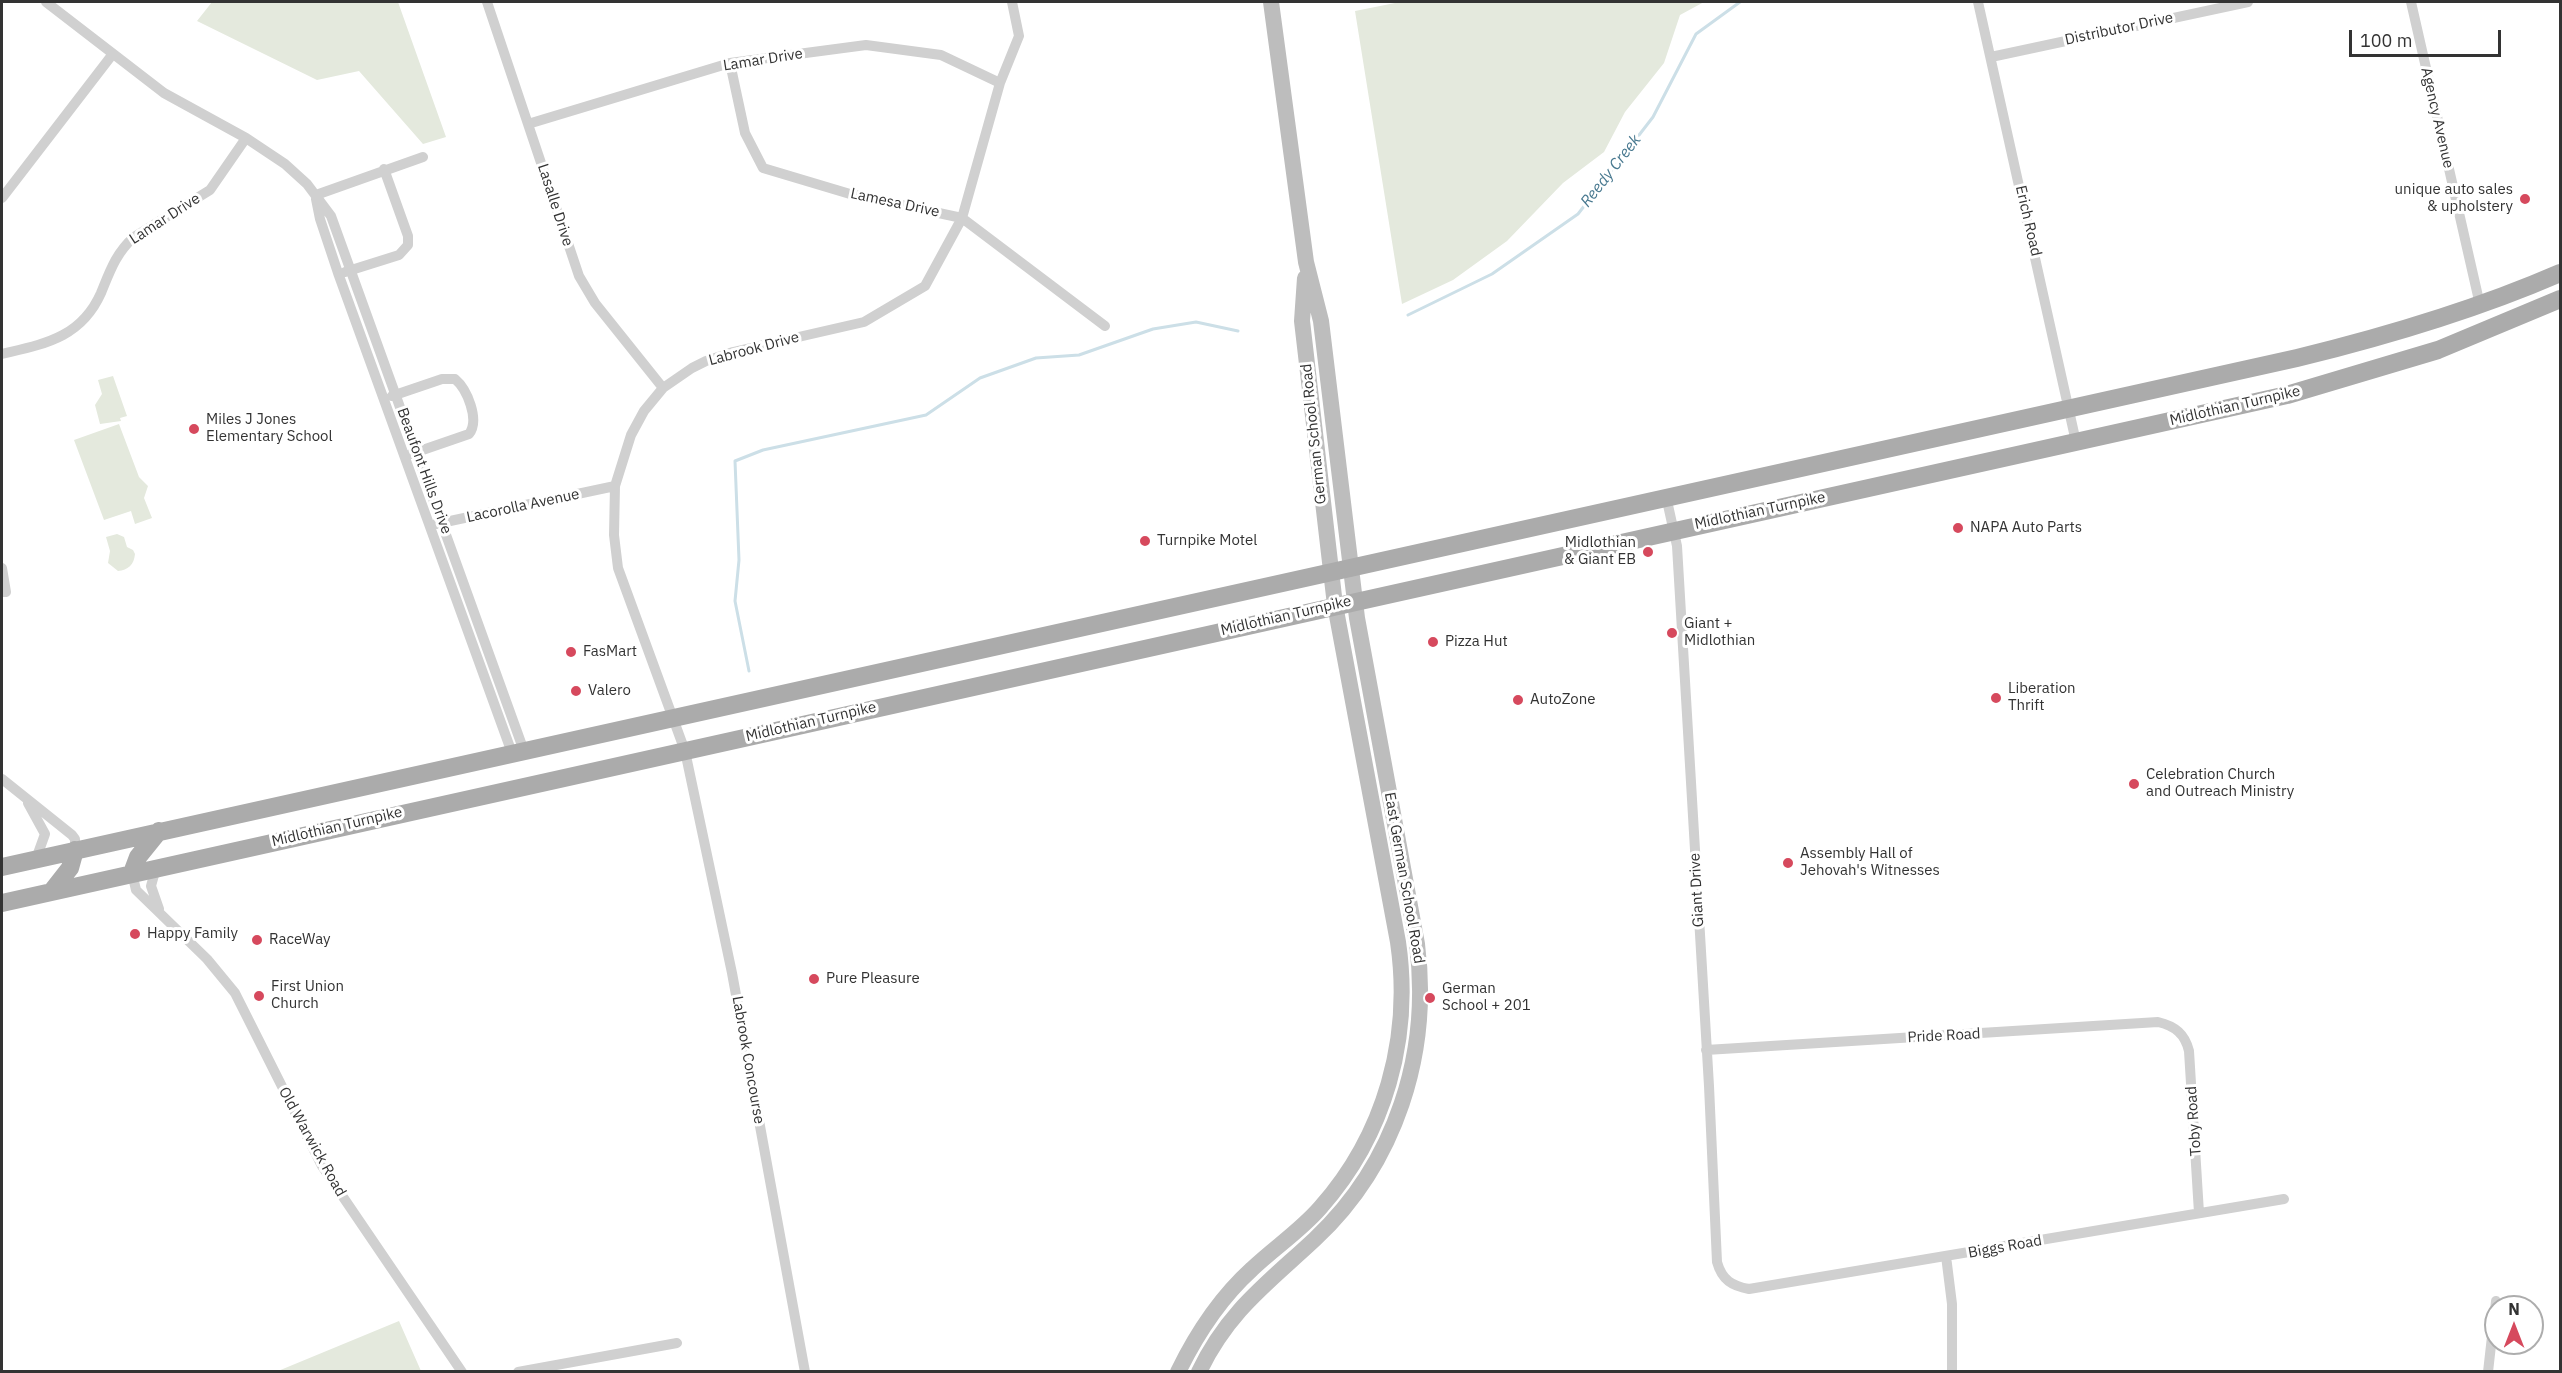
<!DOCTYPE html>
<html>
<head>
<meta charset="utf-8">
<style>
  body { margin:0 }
  #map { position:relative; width:2562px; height:1373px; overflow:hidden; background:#fff; font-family:"IBM Plex Sans",sans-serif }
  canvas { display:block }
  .frame { position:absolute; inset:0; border:3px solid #333; pointer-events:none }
  .north { position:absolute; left:2484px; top:1295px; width:60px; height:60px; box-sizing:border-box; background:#fff; border:2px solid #adadad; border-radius:50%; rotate:0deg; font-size:16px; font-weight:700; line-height:24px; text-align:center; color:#333 }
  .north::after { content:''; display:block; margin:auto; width:21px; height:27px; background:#d6495d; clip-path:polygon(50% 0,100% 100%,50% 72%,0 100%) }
  .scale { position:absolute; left:2349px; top:30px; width:152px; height:27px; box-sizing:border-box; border:3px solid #333; border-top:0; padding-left:8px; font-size:18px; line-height:21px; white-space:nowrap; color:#333; -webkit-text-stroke:4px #fff; paint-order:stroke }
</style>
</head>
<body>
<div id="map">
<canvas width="2562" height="1373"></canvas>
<div class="frame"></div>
<div class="north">N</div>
<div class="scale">100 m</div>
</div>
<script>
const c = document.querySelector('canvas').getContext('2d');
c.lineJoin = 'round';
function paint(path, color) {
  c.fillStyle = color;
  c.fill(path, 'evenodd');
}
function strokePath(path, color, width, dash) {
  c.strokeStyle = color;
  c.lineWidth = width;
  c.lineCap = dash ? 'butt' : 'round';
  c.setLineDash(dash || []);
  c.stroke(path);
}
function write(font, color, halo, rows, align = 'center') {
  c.font = font + ' "IBM Plex Sans",sans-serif';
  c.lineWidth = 6;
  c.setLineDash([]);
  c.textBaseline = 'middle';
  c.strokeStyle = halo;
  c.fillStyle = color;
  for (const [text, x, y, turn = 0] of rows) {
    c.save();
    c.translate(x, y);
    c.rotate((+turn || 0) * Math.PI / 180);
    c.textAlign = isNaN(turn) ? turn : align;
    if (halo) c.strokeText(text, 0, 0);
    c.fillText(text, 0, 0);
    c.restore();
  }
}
paint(new Path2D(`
  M212,2H398L446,137L423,144L359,71L317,80L197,21Z
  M1400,2H1704L1680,15L1664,63L1625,112L1604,152L1563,183L1507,241L1453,280L1402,304L1355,11Z
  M113,376L127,416L120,418L121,421L100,424L95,405L102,394L98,380Z
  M119,424L139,477L148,486L144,498L152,518L135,524L131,511L104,520L74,440Z
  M117,534L124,537L127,547L133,550L135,554C134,565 128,570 118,571L108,563L110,551L106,537Z
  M399,1321L421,1371H278Z`), '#e4e9dd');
strokePath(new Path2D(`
  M1408,315L1492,274L1578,214L1653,117L1696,34L1740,2
  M749,671L735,601L739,560L735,461L763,450L926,415L980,378L1036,358L1079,355L1153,329L1196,322L1238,331`), '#ccdfe7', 3);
strokePath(new Path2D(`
  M46,2L164,93L246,138L285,164L307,184L331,216L524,751
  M487,2L579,276L595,303L663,388
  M1978,2L2076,442
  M2411,2L2480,305
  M1991,57L2248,2
  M730,63L745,133L763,168L850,194L962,218L1105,326
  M528,124L730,63L866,45L941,55L1000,83
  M316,195L423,157
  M2,198L112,55
  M316,199L320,219L338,273L512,753
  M345,272L399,255L408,245V236L384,169
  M2,354C44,344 81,338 101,293C110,271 116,253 134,237L210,190L246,138
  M392,396L442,379H455C467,389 480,420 469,434L411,454
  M1666,496L1677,546L1709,1086L1717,1262C1722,1280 1732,1286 1749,1289L2284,1199
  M436,524L615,486
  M2,568L6,592H2
  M2,779L72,835L75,839V850
  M28,803L45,834L36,859
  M156,868L151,886L159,909
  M132,873L136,890L207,959L235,993L322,1166L462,1372
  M1706,1050L2158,1022C2175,1026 2185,1034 2189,1051L2199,1213
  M1946,1256L1952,1304V1372
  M518,1372L677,1343
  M805,1372L732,973L685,751L618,568L614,535L615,486L631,435L644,411L663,388L692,368L706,361L733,352L864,322L925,286L962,218L1000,83L1019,36L1012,2
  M2488,1372L2496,1301`), '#d0d0d0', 10);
strokePath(new Path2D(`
  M1178,1372C1197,1333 1220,1298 1252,1269C1274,1248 1300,1231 1320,1208C1385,1135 1412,1038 1398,942L1335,605L1302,321L1305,278
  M1199,1372C1228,1311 1268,1283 1315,1239C1396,1163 1431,1053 1417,944L1357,618L1321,321L1306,262L1271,2`), '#bdbdbd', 16);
strokePath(new Path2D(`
  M2,867L2297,358C2387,336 2475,310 2560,273
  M132,873L138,857L159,831
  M52,891L70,868L75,850
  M2,903L2287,395L2438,350L2560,299`), '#ababab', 18);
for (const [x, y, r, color] of [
  [2525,199,6,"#d6495d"],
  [194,429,6,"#d6495d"],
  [1958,528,6,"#d6495d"],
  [1145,541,6,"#d6495d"],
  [1648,552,6,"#d6495d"],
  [1672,633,6,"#d6495d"],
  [1433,642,6,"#d6495d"],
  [571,652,6,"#d6495d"],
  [576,691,6,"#d6495d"],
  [1996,698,6,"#d6495d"],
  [1518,700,6,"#d6495d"],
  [2134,784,6,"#d6495d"],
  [1788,863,6,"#d6495d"],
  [135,934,6,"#d6495d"],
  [257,940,6,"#d6495d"],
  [814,979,6,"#d6495d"],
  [259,996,6,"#d6495d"],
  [1430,998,6,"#d6495d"]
]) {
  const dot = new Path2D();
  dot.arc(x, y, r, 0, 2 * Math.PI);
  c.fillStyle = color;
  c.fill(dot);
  strokePath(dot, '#fff', 2);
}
write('15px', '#333', '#fff', [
  ["Distributor Drive",2119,29,-12],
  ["Lamar Drive",763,60,-9],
  ["Agency Avenue",2437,118,77],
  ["Lamesa Drive",895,203,12],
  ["Lasalle Drive",555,205,72],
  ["Lamar Drive",165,219,-33],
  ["Erich Road",2028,221,77],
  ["Labrook Drive",754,349,-15],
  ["Midlothian Turnpike",2235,406,-13],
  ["German School Road",1314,434,-96],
  ["Beaufont Hills Drive",424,471,70],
  ["Lacorolla Avenue",523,506,-12],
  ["Midlothian Turnpike",1760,511,-12],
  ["Midlothian Turnpike",1286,616,-13],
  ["Midlothian Turnpike",811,722,-13],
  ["Midlothian Turnpike",337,827,-13],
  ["East German School Road",1404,878,80],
  ["Giant Drive",1697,890,-93],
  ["Pride Road",1944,1036,-3],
  ["Labrook Concourse",748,1060,80],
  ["Toby Road",2194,1121,-94],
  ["Old Warwick Road",312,1142,61],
  ["Biggs Road",2005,1247,-10]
]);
write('15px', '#333', '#fff', [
  ["unique auto sales",2513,190,"right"],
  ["& upholstery",2513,207,"right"],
  ["Miles J Jones",206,420],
  ["Elementary School",206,437],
  ["NAPA Auto Parts",1970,528],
  ["Turnpike Motel",1157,541],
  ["Midlothian",1636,543,"right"],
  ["& Giant EB",1636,560,"right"],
  ["Giant +",1684,624],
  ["Midlothian",1684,641],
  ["Pizza Hut",1445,642],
  ["FasMart",583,652],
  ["Liberation",2008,689],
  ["Thrift",2008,706],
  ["Valero",588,691],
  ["AutoZone",1530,700],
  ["Celebration Church",2146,775],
  ["and Outreach Ministry",2146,792],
  ["Assembly Hall of",1800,854],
  ["Jehovah's Witnesses",1800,871],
  ["Happy Family",147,934],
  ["RaceWay",269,940],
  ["Pure Pleasure",826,979],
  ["First Union",271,987],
  ["Church",271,1004],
  ["German",1442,989],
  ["School + 201",1442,1006]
], 'left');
write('italic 16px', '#47788f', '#fff', [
  ["Reedy Creek",1611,171,-52]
]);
</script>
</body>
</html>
